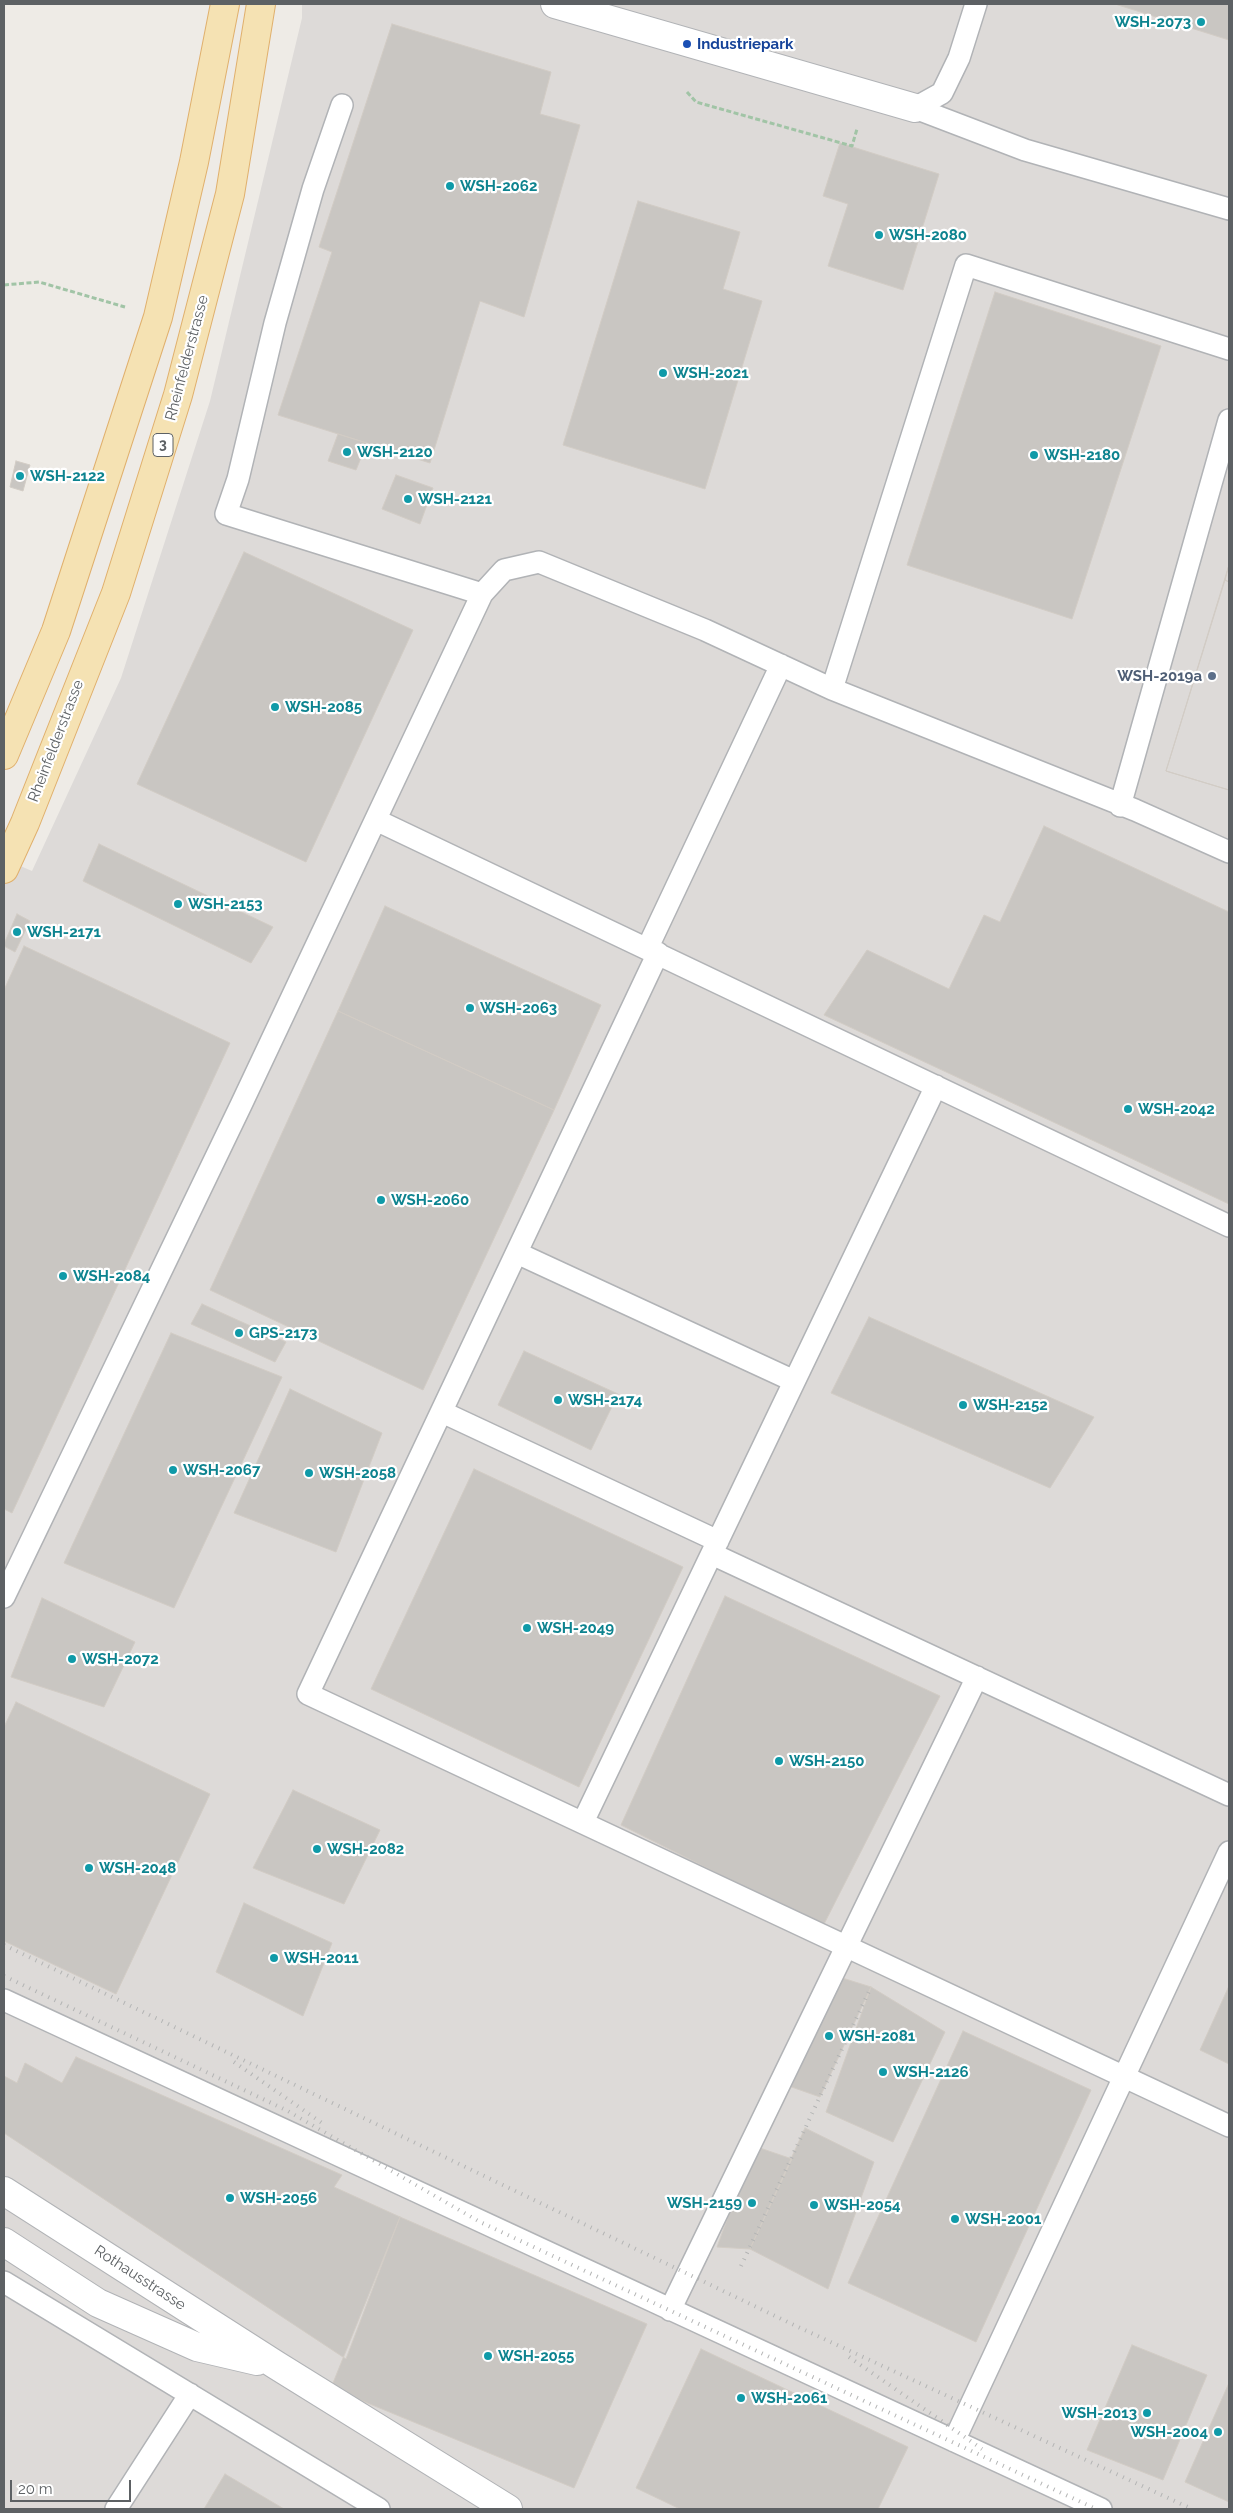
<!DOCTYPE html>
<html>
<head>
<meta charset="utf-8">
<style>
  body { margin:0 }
  #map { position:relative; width:1233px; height:2513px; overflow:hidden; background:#eeebe6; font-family:Raleway,sans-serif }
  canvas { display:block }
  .frame { position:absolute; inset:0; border:5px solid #5d6164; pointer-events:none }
  .scale { position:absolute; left:10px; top:2480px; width:121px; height:22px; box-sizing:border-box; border:2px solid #5d6164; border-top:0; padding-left:6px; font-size:15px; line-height:18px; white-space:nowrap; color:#5d6164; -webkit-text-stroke:4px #fff; paint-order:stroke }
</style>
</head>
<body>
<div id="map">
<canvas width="1233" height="2513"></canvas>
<div class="frame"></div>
<div class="scale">20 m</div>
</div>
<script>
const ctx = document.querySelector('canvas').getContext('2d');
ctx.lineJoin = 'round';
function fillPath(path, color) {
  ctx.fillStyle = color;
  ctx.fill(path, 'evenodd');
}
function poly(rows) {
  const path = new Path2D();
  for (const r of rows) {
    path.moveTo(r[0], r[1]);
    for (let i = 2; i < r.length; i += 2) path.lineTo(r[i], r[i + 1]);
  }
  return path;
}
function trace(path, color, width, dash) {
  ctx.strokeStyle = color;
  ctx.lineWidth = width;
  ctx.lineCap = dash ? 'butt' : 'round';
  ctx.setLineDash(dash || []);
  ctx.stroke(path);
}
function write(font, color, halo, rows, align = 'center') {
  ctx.font = font + ' Raleway,sans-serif';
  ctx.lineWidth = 4.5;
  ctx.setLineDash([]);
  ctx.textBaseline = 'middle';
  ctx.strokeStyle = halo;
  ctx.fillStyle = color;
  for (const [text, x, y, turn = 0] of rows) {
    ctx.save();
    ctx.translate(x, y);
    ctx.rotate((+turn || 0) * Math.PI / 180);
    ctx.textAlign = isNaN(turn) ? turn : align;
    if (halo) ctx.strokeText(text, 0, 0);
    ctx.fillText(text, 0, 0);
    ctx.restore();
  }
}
fillPath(poly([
  [302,4,1229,4,1229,2509,4,2509,4,859,32,871,121,678,210,401,302,18]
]), '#dddad8');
const building = poly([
  [1115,4,1229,4,1229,40,1115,4],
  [392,24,551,72,540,114,580,125,524,317,480,301,430,463,278,415,332,252,319,247,392,24],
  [840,143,939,174,903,290,828,266,848,204,823,196,840,143],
  [638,201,740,232,723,289,762,301,705,489,563,445,638,201],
  [995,292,1161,346,1072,619,907,565,995,292],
  [338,434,367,443,356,470,328,461,338,434],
  [16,461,30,465,23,491,10,487,16,461],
  [396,475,433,488,420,524,382,509,396,475],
  [244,552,413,630,306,862,137,784,244,552],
  [1229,565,1229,582,1225,580,1229,565],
  [1229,565,1229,790,1166,771,1229,565],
  [1225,580,1229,582,1229,790,1166,771,1225,580],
  [1044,826,1229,912,1229,1204,824,1015,867,950,949,989,984,915,1000,922,1044,826],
  [99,844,273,927,251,963,83,881,99,844],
  [385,906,601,1005,554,1110,338,1011,385,906],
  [17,914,30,921,15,952,4,946,4,944,17,914],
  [24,946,230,1043,12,1513,4,1509,4,990,24,946],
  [338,1011,554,1110,423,1390,210,1290,338,1011],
  [202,1304,286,1342,275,1362,191,1324,202,1304],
  [869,1317,1094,1417,1050,1488,831,1393,869,1317],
  [171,1333,282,1377,174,1608,64,1563,171,1333],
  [524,1351,618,1394,591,1450,498,1405,524,1351],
  [290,1389,382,1433,336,1552,234,1513,290,1389],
  [474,1469,683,1567,579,1787,371,1689,474,1469],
  [725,1596,940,1696,823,1926,621,1825,725,1596],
  [42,1598,135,1642,104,1707,11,1677,42,1598],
  [16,1702,210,1794,116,1994,4,1941,4,1727,16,1702],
  [293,1790,380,1830,344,1904,253,1868,293,1790],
  [244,1903,332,1943,303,2016,216,1972,244,1903],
  [839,1977,871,1987,820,2097,786,2085,839,1977],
  [1229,1986,1229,2064,1200,2050,1229,1986],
  [871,1987,945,2032,893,2142,826,2112,871,1987],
  [963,2031,1091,2090,976,2342,848,2283,963,2031],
  [76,2057,342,2175,334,2187,400,2217,346,2359,4,2133,4,2076,17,2083,25,2063,62,2083,76,2057],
  [805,2128,874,2162,828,2289,750,2249,805,2128],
  [754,2146,792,2159,750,2249,717,2247,754,2146],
  [400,2217,647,2324,574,2488,331,2388,400,2217],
  [1132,2345,1207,2375,1163,2480,1087,2450,1132,2345],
  [701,2349,908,2447,878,2509,680,2509,636,2488,701,2349],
  [1229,2383,1229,2502,1185,2482,1229,2383],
  [225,2474,284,2509,204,2509,225,2474]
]);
fillPath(building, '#c9c6c2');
trace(building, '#d2ccc5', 1);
const service = poly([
  [342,105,313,189,275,323,238,479,226,514,482,594],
  [915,108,1025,150,1229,209],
  [915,108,942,93,959,58,976,4],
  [832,689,966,265,1229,349],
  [1120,806,1229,420],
  [376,820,1229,1226],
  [647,949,781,665],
  [658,953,308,1694,1229,2126],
  [517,1253,794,1381],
  [442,1412,718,1541],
  [712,1554,1229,1795],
  [4,1597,241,1105,482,594,504,570,539,562,705,630,832,689,1135,810,1229,852],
  [583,1822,936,1086],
  [4,2000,1101,2509],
  [4,2282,379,2509],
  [670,2310,977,1677],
  [954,2441,1229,1852],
  [116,2509,190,2394]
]);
const minor = poly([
  [555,4,915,108]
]);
const tertiary = poly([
  [4,2191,276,2365,508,2509],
  [4,2242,98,2303,197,2347,257,2361]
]);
const primary = poly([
  [4,755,56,631,158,317,194,162,225,4],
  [4,869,25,823,116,593,178,395,230,194,261,4]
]);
trace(service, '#b1b3b6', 24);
trace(minor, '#b1b3b6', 30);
trace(tertiary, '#b1b3b6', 30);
trace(primary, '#e0b06d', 30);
trace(poly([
  [687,92,696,102,852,146,857,129],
  [4,285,39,282,125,307]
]), '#a1c4a6', 3, [5, 2.5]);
trace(service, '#fff', 21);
trace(minor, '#fff', 28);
trace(tertiary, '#fff', 28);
trace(primary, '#f5e2b3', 28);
trace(poly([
  [4,1945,796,2326,1192,2509],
  [4,1976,286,2110,480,2222,1096,2509],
  [234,2062,322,2123],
  [741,2266,871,1987],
  [849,2357,982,2449]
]), '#b3b4b4', 4, [1, 6]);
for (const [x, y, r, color] of [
  [1201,22,5,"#0f9aa8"],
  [687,44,5,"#1a4fb4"],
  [450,186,5,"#0f9aa8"],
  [879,235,5,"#0f9aa8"],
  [663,373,5,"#0f9aa8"],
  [347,452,5,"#0f9aa8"],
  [1034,455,5,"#0f9aa8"],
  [20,476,5,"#0f9aa8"],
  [408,499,5,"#0f9aa8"],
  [1212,676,5,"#5c6f8a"],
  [275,707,5,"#0f9aa8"],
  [178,904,5,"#0f9aa8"],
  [17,932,5,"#0f9aa8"],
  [470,1008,5,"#0f9aa8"],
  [1128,1109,5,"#0f9aa8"],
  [381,1200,5,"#0f9aa8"],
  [63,1276,5,"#0f9aa8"],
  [239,1333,5,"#0f9aa8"],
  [558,1400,5,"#0f9aa8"],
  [963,1405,5,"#0f9aa8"],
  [173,1470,5,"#0f9aa8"],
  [309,1473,5,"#0f9aa8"],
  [527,1628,5,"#0f9aa8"],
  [72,1659,5,"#0f9aa8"],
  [779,1761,5,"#0f9aa8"],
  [317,1849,5,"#0f9aa8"],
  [89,1868,5,"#0f9aa8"],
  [274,1958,5,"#0f9aa8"],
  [829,2036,5,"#0f9aa8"],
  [883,2072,5,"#0f9aa8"],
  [230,2198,5,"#0f9aa8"],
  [752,2203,5,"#0f9aa8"],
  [814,2205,5,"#0f9aa8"],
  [955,2219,5,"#0f9aa8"],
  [488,2356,5,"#0f9aa8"],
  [741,2398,5,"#0f9aa8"],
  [1147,2413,5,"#0f9aa8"],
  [1218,2432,5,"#0f9aa8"]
]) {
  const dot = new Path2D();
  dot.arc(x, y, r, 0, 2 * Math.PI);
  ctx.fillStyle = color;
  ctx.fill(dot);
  trace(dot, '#fff', 2);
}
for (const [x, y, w] of [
  [163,445,20]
]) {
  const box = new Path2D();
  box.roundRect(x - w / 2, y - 11.5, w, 23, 4);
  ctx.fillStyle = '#fff';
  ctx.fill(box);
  trace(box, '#5d6164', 1);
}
write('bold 14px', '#5d6164', null, [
  ["3",163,445]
]);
write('bold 15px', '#0d838f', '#fff', [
  ["WSH-2073",1191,22,"right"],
  ["WSH-2062",460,186],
  ["WSH-2080",889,235],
  ["WSH-2021",673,373],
  ["WSH-2120",357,452],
  ["WSH-2180",1044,455],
  ["WSH-2122",30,476],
  ["WSH-2121",418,499],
  ["WSH-2085",285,707],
  ["WSH-2153",188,904],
  ["WSH-2171",27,932],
  ["WSH-2063",480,1008],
  ["WSH-2042",1138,1109],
  ["WSH-2060",391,1200],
  ["WSH-2084",73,1276],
  ["GPS-2173",249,1333],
  ["WSH-2174",568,1400],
  ["WSH-2152",973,1405],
  ["WSH-2067",183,1470],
  ["WSH-2058",319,1473],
  ["WSH-2049",537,1628],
  ["WSH-2072",82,1659],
  ["WSH-2150",789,1761],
  ["WSH-2082",327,1849],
  ["WSH-2048",99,1868],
  ["WSH-2011",284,1958],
  ["WSH-2081",839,2036],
  ["WSH-2126",893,2072],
  ["WSH-2056",240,2198],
  ["WSH-2159",742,2203,"right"],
  ["WSH-2054",824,2205],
  ["WSH-2001",965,2219],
  ["WSH-2055",498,2356],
  ["WSH-2061",751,2398],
  ["WSH-2013",1137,2413,"right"],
  ["WSH-2004",1208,2432,"right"]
], 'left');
write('bold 15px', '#164399', '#fff', [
  ["Industriepark",697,44]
], 'left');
write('15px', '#5d6164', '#fff', [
  ["Rheinfelderstrasse",187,358,-75],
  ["Rheinfelderstrasse",56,741,-69],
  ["Rothausstrasse",140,2278,33]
]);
write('bold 15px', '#4e5e75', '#fff', [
  ["WSH-2019a",1202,676]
], 'right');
</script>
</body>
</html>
